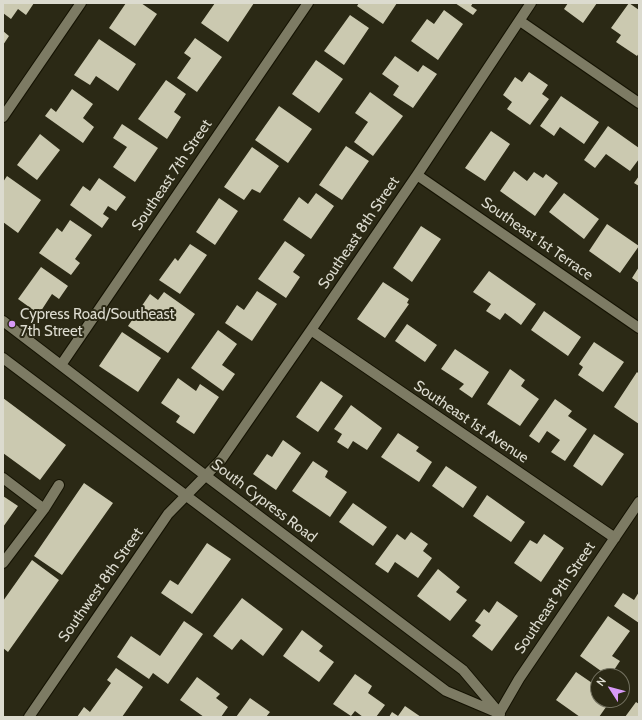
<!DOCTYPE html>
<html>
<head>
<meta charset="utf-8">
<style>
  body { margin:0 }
  #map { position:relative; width:642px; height:720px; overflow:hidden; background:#2b2915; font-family:Cabin,sans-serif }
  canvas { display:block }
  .frame { position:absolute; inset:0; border:4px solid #dcdbcf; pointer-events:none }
  .north { position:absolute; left:590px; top:668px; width:40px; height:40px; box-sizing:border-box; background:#2b2915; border:1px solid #72705f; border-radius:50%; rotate:306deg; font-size:11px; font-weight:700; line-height:16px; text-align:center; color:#dcdbcf }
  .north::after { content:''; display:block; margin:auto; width:14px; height:18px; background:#d89af8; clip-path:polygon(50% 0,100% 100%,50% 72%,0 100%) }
</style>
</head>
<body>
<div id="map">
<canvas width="642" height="720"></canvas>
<div class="frame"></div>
<div class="north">N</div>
</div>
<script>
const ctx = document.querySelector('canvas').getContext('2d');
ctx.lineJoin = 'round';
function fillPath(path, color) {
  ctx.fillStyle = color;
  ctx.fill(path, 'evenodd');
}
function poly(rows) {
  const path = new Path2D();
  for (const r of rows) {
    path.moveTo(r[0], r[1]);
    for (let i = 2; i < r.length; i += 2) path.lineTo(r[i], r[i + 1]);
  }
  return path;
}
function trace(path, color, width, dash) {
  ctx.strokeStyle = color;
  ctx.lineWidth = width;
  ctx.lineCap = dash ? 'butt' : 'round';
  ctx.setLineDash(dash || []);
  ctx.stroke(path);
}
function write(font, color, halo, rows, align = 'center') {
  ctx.font = font + ' Cabin,sans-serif';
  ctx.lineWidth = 4;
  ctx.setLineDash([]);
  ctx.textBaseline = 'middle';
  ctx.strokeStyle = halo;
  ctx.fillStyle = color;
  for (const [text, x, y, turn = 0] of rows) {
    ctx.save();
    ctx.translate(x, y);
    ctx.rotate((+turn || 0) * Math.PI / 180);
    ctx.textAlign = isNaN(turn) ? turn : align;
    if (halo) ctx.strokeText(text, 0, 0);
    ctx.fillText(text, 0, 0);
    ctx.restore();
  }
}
fillPath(poly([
  [3,3,34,3,26,15,18,9,11,19,3,13],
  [126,3,141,3,157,14,135,46,109,28],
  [215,3,254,3,228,42,201,23],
  [359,3,397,3,383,24,357,6],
  [455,3,473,3,471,6,477,10,473,15],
  [568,3,597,3,583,23,564,9],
  [629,3,639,10,639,53,637,56,616,42,621,35,611,28],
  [444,10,463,24,438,60,411,41,427,19,434,24],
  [350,15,369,28,344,65,324,51],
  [3,31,9,36,3,45],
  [195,38,222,57,197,92,177,78,191,58,184,53],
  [99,39,136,64,118,91,96,76,90,85,74,75],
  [395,56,418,72,423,65,437,74,413,108,393,95,399,86,382,74],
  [316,60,343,79,319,113,292,94],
  [529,72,548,85,542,94,549,99,530,125,507,109,512,102,503,95,515,77,522,82],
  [166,80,186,94,174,112,181,117,167,139,138,119],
  [72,89,93,104,83,118,94,127,83,143,45,116,51,108,56,112],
  [370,92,403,116,373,156,354,142,368,122,355,113],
  [561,96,599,122,584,144,560,127,554,136,540,126],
  [279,106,312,129,288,163,255,140],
  [122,124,158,148,135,182,113,167,127,147,113,138],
  [608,126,639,148,639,159,630,171,606,154,595,168,584,160],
  [491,131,510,144,485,181,465,168],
  [40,134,60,150,37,180,17,165],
  [346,146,369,161,342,200,319,185],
  [252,147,279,166,260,193,252,189,244,200,224,187],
  [514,171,527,181,534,172,543,178,546,174,558,183,535,216,500,191],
  [7,176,41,200,18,233,3,222,3,182],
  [639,176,639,186,634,183],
  [99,178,126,197,116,211,108,206,103,214,109,218,102,228,70,205,83,186,90,191],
  [316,193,334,206,311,239,283,220,299,197,308,204],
  [564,193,599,219,584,239,549,212],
  [219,198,238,211,215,245,196,232],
  [70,220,92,235,75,259,80,263,71,275,39,253,57,228,62,232],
  [607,224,639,246,620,273,589,251],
  [421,226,441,239,412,282,393,268],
  [285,241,305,255,293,272,300,277,286,298,258,279],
  [190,244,207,255,180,294,159,280,175,258,178,261],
  [41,267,68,286,59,299,52,294,39,314,18,299],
  [639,267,639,283,632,278],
  [489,271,536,304,521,325,505,313,500,320,486,311,491,304,473,292],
  [383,282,409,299,407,303,409,304,385,338,357,319],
  [257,291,277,304,252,341,225,323,237,305,244,310],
  [164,292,195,314,168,353,128,326,150,294,158,300],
  [544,311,581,337,568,356,531,330],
  [407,324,437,345,425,362,395,341],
  [218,330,237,344,222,365,235,374,223,391,191,368],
  [122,332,161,358,138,392,99,366],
  [594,342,624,362,603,392,578,375,583,367,579,364],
  [455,349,489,372,472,398,459,389,464,384,441,369],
  [510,369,525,380,521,386,539,399,520,426,487,404],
  [637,372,639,374,639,424,614,407],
  [178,378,196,391,200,384,219,397,194,434,176,422,180,416,161,403],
  [321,381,343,396,318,432,296,417],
  [3,398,66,445,40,480,3,453],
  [555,399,572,411,568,416,587,429,565,461,551,452,560,440,547,431,539,443,529,436],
  [351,405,382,428,367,450,353,441,348,449,337,442,342,434,334,429],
  [398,433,419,447,416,451,432,462,419,482,381,457],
  [594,434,624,454,602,486,573,466],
  [283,440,301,453,276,490,253,474,267,454,272,457],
  [313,461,328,471,325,477,347,492,330,517,292,491],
  [446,466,477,487,463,508,432,486],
  [84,483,113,503,62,575,34,556],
  [487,495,525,522,511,542,473,516],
  [3,496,18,506,3,527],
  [353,503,387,527,373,546,339,522],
  [411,532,428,544,423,551,432,558,418,578,395,562,388,573,375,564,397,534,405,540],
  [544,534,564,548,541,582,514,563,530,540,537,544],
  [207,543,231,559,192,614,161,593,170,580,178,585],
  [32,560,59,580,8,652,3,648,3,601],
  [438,569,460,587,456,592,467,600,450,621,417,596],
  [639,592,639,623,614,606,623,593,634,600],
  [242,598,283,629,263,656,241,639,232,650,213,636],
  [497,601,518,616,492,651,472,636,481,625,475,621,484,609,489,613],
  [608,616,630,631,612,656,620,661,610,676,608,676,580,656],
  [184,621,203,634,168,684,153,673,149,679,117,657,131,636,160,656],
  [302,630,323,646,319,651,334,662,319,682,283,656],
  [116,668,143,687,122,717,77,717,84,707,90,712,111,683,107,680],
  [576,672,598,687,598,700,611,700,599,717,580,717,556,700],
  [355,674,372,686,368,693,385,705,376,717,363,717,355,711,351,716,333,704],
  [197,677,220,694,216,698,228,707,221,717,204,717,180,700],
  [250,698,270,712,266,717,236,717],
  [636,702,639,704,639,717,625,717],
  [405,706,421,717,389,717,392,712,398,716]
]), '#cbc9b0');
const minor = poly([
  [520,21,639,103],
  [3,117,81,3],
  [417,175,639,328],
  [3,321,206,476,463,670,500,714],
  [311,330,615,538],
  [3,358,446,691,498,713],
  [61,365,308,3],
  [3,478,44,509],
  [3,563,44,509,59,485],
  [29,717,168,514,221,460,311,330,417,175,531,3],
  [497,717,519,679,639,502]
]);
trace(minor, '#141202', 12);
trace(minor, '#7d7b64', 10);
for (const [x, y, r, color] of [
  [12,324,4,"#d89af8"]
]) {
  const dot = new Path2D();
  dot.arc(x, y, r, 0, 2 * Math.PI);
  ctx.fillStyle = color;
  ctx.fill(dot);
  trace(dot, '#2b2915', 1.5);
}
write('15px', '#dcdbcf', '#2b2915', [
  ["Southeast 7th Street",172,175,-56],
  ["Southeast 8th Street",359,233,-56],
  ["Southeast 1st Terrace",537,239,35],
  ["Southeast 1st Avenue",471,422,34],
  ["South Cypress Road",264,501,37],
  ["Southwest 8th Street",101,585,-55],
  ["Southeast 9th Street",555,598,-56]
]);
write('15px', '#dcdbcf', '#2b2915', [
  ["Cypress Road/Southeast",20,315],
  ["7th Street",20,332]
], 'left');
</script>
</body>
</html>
